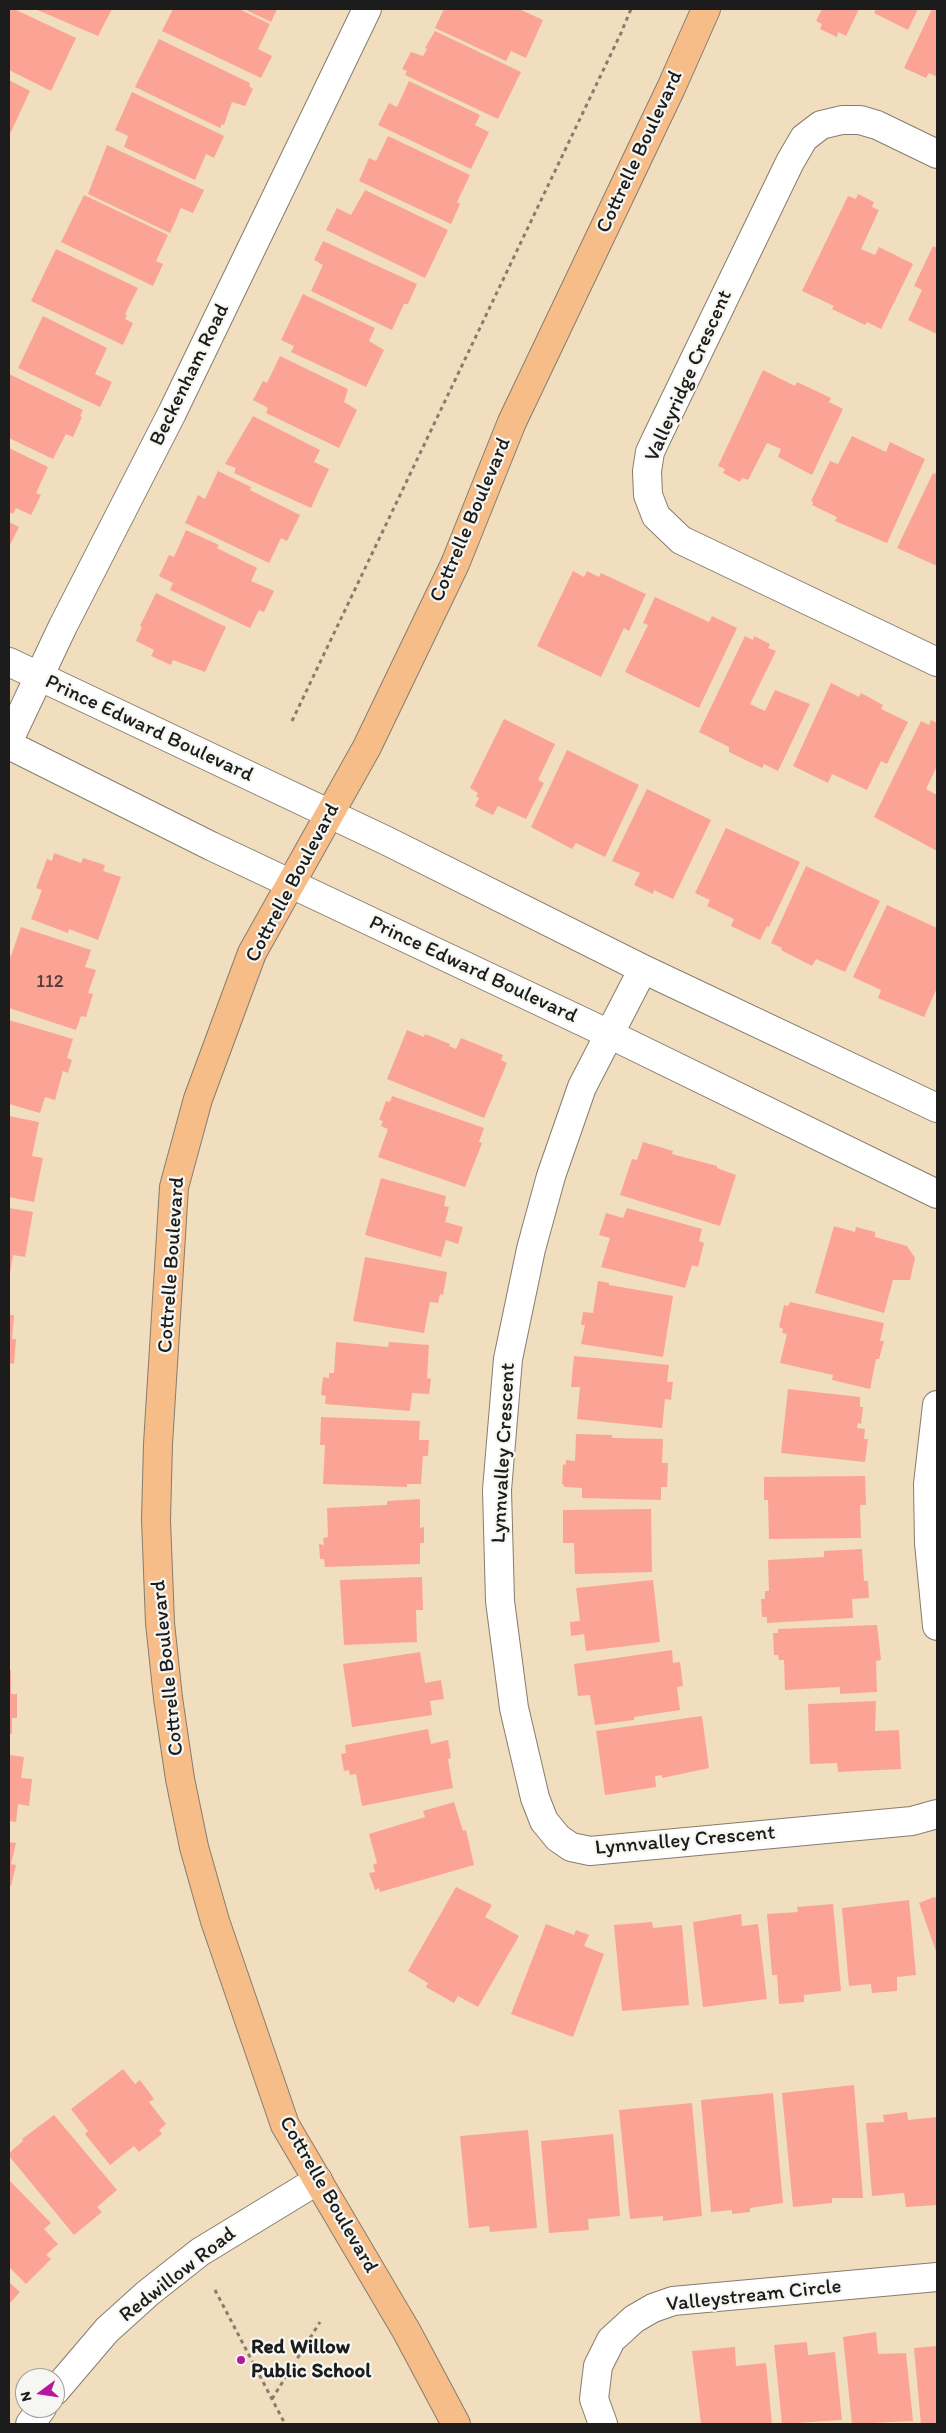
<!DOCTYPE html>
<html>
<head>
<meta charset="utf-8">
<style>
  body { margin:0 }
  #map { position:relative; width:946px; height:2433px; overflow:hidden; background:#f1debf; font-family:Itim,sans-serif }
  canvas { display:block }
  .frame { position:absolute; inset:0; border:10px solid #1c1c1c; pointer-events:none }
  .north { position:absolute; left:15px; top:2368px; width:50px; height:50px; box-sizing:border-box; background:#f6f6f2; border:1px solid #9f9f9c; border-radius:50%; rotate:256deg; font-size:14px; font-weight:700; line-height:20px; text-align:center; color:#1c1c1c }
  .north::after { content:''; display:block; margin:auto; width:18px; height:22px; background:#b5179e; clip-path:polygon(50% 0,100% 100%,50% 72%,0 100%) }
</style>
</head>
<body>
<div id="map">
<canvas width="946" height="2433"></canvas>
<div class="frame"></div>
<div class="north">N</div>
</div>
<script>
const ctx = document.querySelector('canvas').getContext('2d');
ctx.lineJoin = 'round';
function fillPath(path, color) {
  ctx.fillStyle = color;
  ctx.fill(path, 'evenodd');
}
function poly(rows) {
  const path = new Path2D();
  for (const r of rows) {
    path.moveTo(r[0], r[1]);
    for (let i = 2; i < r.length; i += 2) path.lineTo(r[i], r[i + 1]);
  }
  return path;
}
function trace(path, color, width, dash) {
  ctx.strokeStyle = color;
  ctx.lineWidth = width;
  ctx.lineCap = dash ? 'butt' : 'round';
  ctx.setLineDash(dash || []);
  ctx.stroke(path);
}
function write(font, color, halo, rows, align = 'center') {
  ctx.font = font + ' Itim,sans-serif';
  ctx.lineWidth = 4.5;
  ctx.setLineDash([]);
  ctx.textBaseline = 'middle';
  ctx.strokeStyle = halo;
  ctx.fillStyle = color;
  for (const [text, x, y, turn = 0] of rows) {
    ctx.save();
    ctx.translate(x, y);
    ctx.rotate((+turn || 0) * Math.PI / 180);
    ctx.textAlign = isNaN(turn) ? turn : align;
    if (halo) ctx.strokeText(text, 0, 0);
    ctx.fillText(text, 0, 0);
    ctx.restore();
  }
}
fillPath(poly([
  [9,9,14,9,76,38,51,91,9,70],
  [35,9,112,9,98,36],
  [173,9,239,9,270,24,258,49,272,56,261,78,162,31],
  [244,9,277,9,271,22],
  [444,9,519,9,543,20,526,58,511,51,506,61,435,28],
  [822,9,859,9,846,36,838,32,837,37,820,29,822,24,816,21],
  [876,9,918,9,908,30,874,13],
  [932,9,937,9,937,77,929,73,926,78,904,68],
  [435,31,521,72,498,119,405,75,407,71,402,69,411,52,423,56,427,49,425,48],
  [159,39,250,83,249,86,253,89,245,106,232,102,224,125,222,124,220,128,135,87],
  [9,80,30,91,9,136],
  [409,81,480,115,475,125,489,132,471,169,378,125,389,103,397,107],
  [132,92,224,136,214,158,206,154,195,180,124,147,128,136,115,130],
  [388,136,470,175,457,202,460,204,451,224,359,181,369,158,376,161],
  [107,145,204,190,193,213,181,208,170,233,88,194],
  [365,190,448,230,425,278,326,230,337,208,351,215],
  [858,194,874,202,872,207,879,210,861,249,875,255,879,247,913,264,881,329,867,322,865,325,832,309,834,306,802,291,848,196,856,199],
  [84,195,168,235,156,261,163,264,153,286,61,242],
  [323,241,417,284,408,304,404,304,392,330,311,291,323,265,314,260],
  [933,246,937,248,937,334,908,320,922,290,914,286],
  [56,249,138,288,125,314,127,316,125,319,133,323,123,345,31,301],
  [303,294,375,328,369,341,384,350,366,387,291,352,294,346,281,340],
  [43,316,107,348,95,374,112,382,100,407,18,368],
  [280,356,348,389,344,402,357,410,339,448,266,413,268,408,253,400,263,381,267,383],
  [763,370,795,386,797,382,831,398,829,402,843,409,812,475,778,457,781,449,767,443,748,480,742,478,740,482,723,473,725,469,718,466],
  [9,374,83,410,80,416,82,417,73,437,66,434,53,459,9,438],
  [253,416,320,450,314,462,329,469,311,508,234,473,236,468,225,464],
  [852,436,886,452,890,442,925,459,887,543,835,521,837,517,812,505,813,502,811,501,830,461,838,464],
  [9,448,48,467,36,493,41,495,31,515,16,508,13,514,9,512],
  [937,468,937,566,897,548,933,473,935,474],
  [218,471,251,487,250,490,300,515,287,541,281,538,269,563,185,523,198,495,205,499],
  [9,522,19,527,9,547],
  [186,530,219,545,217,548,257,568,251,581,274,591,264,612,259,610,250,628,170,590,173,583,159,576,169,555,174,557],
  [573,571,584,577,587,571,599,577,601,573,646,594,629,631,624,628,601,677,537,646],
  [156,593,226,627,205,672,173,660,171,665,151,656,154,650,136,641,142,627,140,626],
  [655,597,709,622,712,616,737,628,699,708,625,672,648,625,643,623],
  [745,636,753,640,754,636,770,644,768,648,776,651,750,704,765,711,775,690,810,704,778,771,764,764,762,768,729,752,729,747,699,732],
  [831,683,859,697,861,693,883,705,881,709,908,722,887,764,881,761,867,790,832,774,828,783,793,766],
  [504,719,555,744,538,780,544,783,526,819,498,806,493,815,475,806,479,798,476,796,478,793,470,788],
  [931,720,937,723,937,766,926,789,937,795,937,851,874,817,921,721,929,725],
  [567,750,639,785,605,857,576,843,572,849,531,827],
  [647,789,711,820,673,899,654,890,653,894,634,885,640,873,612,861],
  [726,828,800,862,769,927,767,926,760,940,731,926,734,919,707,906,710,900,695,893],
  [54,853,81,863,83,858,105,865,103,871,121,877,98,940,69,929,68,933,31,919,42,890,36,888,47,859,52,861],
  [806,866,880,901,845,972,816,959,812,966,781,950,782,948,771,943],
  [887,905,937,928,937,988,924,1017,878,998,881,990,853,977],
  [21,927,91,950,85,967,96,970,88,993,93,994,86,1017,81,1016,76,1030,9,1008,9,956,11,956],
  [9,1020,73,1039,67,1058,72,1060,68,1073,63,1071,55,1100,45,1097,40,1113,9,1104],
  [407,1030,424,1037,425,1034,450,1044,449,1046,456,1049,461,1038,503,1055,501,1060,507,1063,484,1118,387,1079],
  [392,1096,484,1128,479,1142,482,1143,465,1187,378,1157,388,1129,381,1126,383,1121,379,1120,386,1101,390,1102],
  [9,1116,39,1122,32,1156,43,1158,34,1202,9,1197],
  [643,1142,673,1151,672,1154,717,1166,717,1168,736,1175,720,1226,620,1195,632,1159,637,1160],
  [381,1178,446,1196,444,1206,449,1207,445,1222,463,1227,458,1244,446,1240,441,1257,365,1235],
  [9,1208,33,1212,25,1257,13,1255,10,1273],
  [627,1208,702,1229,699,1241,704,1243,698,1267,692,1265,685,1288,601,1267,610,1238,599,1235,606,1213,623,1218],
  [834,1226,855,1232,856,1227,875,1232,875,1237,907,1246,915,1258,910,1280,893,1280,884,1313,815,1293],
  [365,1257,447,1272,443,1295,440,1294,438,1303,430,1302,424,1333,353,1321],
  [598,1281,609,1283,609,1285,673,1296,663,1357,581,1344,585,1325,581,1325,583,1312,593,1313],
  [790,1302,884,1323,880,1341,884,1341,879,1359,876,1359,870,1389,832,1380,833,1375,780,1363,787,1334,782,1333,783,1329,779,1327,784,1305,788,1306],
  [9,1315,14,1315,12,1339,16,1339,14,1364,9,1363],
  [336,1342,388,1347,389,1342,429,1345,427,1378,431,1379,429,1394,412,1393,410,1411,325,1404,326,1396,321,1395,323,1377,329,1378,329,1373,334,1373],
  [574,1356,669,1365,667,1382,673,1382,671,1400,665,1399,662,1428,577,1419,580,1387,571,1387],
  [788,1389,860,1397,860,1407,863,1407,861,1424,858,1423,857,1428,865,1429,864,1439,868,1439,865,1462,781,1453],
  [321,1417,420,1421,419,1440,429,1440,428,1456,423,1456,421,1484,407,1484,407,1487,323,1484,325,1445,320,1445],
  [576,1434,612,1435,612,1438,663,1439,662,1463,668,1463,667,1487,661,1487,661,1500,582,1498,582,1488,565,1487,562,1483,563,1464,566,1465,566,1460,575,1461],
  [865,1476,866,1505,860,1505,861,1538,769,1539,768,1500,764,1500,764,1477],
  [420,1499,420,1528,424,1527,424,1543,420,1543,420,1564,325,1567,324,1559,320,1559,319,1544,324,1545,323,1538,328,1537,327,1508,387,1505,387,1501],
  [651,1509,652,1572,575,1574,574,1543,563,1543,563,1510],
  [862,1549,864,1581,868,1581,869,1598,852,1599,853,1618,767,1623,767,1617,762,1617,761,1599,765,1599,765,1591,769,1591,768,1560,824,1557,824,1551],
  [422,1577,423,1610,416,1610,417,1642,344,1645,340,1580],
  [653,1580,660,1642,586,1651,584,1634,571,1636,570,1622,580,1621,576,1588],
  [877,1625,881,1660,876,1661,877,1692,840,1694,840,1687,785,1690,784,1660,779,1660,778,1655,774,1655,773,1633,778,1633,778,1629],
  [672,1650,673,1663,680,1662,683,1686,677,1687,680,1710,634,1717,634,1720,595,1725,590,1695,578,1696,574,1664],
  [420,1652,425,1683,441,1680,444,1699,430,1701,432,1715,352,1727,343,1664],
  [11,1670,11,1694,17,1694,17,1718,12,1718,12,1734,9,1734,9,1671],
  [876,1701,875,1731,899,1730,901,1769,838,1772,837,1763,810,1764,808,1704],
  [702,1716,709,1768,662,1778,662,1775,655,1776,656,1787,605,1795,596,1731],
  [428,1729,431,1744,448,1740,451,1758,448,1759,453,1788,362,1806,356,1774,350,1775,349,1770,344,1771,341,1754,346,1753,345,1745],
  [9,1755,24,1757,21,1778,32,1779,29,1806,18,1804,16,1822,9,1821],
  [454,1802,463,1831,466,1830,474,1865,380,1892,379,1888,375,1890,369,1873,375,1872,373,1865,377,1863,369,1834,425,1817,423,1811],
  [9,1842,16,1843,11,1864,16,1865,11,1886,9,1885],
  [456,1887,492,1905,485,1917,519,1936,478,2007,458,1996,454,2003,426,1987,428,1983,408,1971],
  [934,1897,937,1898,937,1954,919,1903],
  [909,1900,916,1975,897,1977,897,1991,872,1993,871,1984,849,1986,842,1908],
  [833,1904,841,1991,804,1995,804,2002,779,2004,777,1975,772,1975,767,1914,798,1912,797,1907],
  [741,1914,742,1926,758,1924,767,1999,703,2007,693,1922],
  [652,1922,653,1928,682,1925,689,2005,622,2011,614,1925],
  [546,1924,574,1935,576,1930,589,1935,584,1946,604,1954,573,2037,511,2014],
  [123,2069,135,2084,140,2080,154,2099,149,2102,166,2124,159,2130,162,2134,139,2152,134,2146,110,2165,85,2134,88,2131,71,2109],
  [854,2085,863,2198,832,2198,832,2203,793,2207,782,2093],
  [773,2093,783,2203,750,2208,750,2212,732,2214,732,2210,711,2212,701,2100],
  [692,2103,702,2216,663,2221,663,2216,630,2219,619,2110],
  [907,2112,908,2120,937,2117,937,2205,906,2207,904,2193,872,2196,866,2123,884,2122,883,2115],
  [54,2115,117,2190,97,2207,102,2212,74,2235,9,2156,9,2153,23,2141,22,2139],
  [528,2130,537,2228,490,2232,489,2226,469,2228,460,2136],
  [613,2134,620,2216,588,2219,589,2230,549,2233,541,2141],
  [9,2180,51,2223,44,2229,58,2244,46,2255,51,2259,26,2284,9,2267],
  [9,2282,20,2292,9,2304],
  [876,2332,878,2354,906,2353,913,2421,852,2424,843,2337],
  [807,2342,808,2355,835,2352,842,2420,782,2424,774,2345],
  [937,2346,937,2424,921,2424,914,2348],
  [735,2347,736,2366,766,2363,772,2424,701,2424,692,2351]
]), '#fba496');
const minor = poly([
  [937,154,877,125,860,120,842,120,821,125,804,138,790,162,657,437,650,452,647,471,648,495,656,516,681,540,937,662],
  [9,662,387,841,643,969,937,1108],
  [9,740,63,626,172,413,367,9],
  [9,745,211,846,609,1034,937,1194],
  [643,969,582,1087,551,1176,531,1249,508,1359,497,1490,500,1601,514,1708,535,1798,544,1821,558,1838,571,1847,590,1851,912,1821,937,1814],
  [937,1405,928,1484,929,1543,937,1626],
  [55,2391,107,2330,148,2293,200,2252,318,2180],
  [30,2424,42,2408],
  [603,2424,594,2399,598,2366,611,2340,634,2319,653,2308,673,2301,937,2277]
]);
const major = poly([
  [456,2424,407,2332,285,2125,215,1921,194,1847,180,1779,168,1698,160,1623,156,1520,158,1444,174,1187,198,1099,252,953,367,747,455,564,512,422,671,88,706,9]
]);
trace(minor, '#867d6e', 30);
trace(major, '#867d6e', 30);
trace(poly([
  [292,721,621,33,631,9],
  [215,2290,285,2424],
  [272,2399,320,2322]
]), '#867d6e', 3, [4, 4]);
trace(minor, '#fff', 28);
trace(major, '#f7bd88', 28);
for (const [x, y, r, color] of [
  [241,2360,5,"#b5179e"]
]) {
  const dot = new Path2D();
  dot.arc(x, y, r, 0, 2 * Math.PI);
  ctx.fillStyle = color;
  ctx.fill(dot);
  trace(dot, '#f6f6f2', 2);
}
write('19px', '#543e3a', null, [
  ["112",50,982]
]);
write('21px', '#1c1c1c', '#f6f6f2', [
  ["Cottrelle Boulevard",640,152,-65],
  ["Beckenham Road",190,375,-64],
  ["Valleyridge Crescent",689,376,-66],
  ["Cottrelle Boulevard",471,520,-67],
  ["Prince Edward Boulevard",149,729,25],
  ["Cottrelle Boulevard",293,883,-62],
  ["Prince Edward Boulevard",473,970,25],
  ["Cottrelle Boulevard",172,1265,-86],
  ["Lynnvalley Crescent",504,1453,-87],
  ["Cottrelle Boulevard",168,1668,-96],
  ["Lynnvalley Crescent",685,1841,-5],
  ["Cottrelle Boulevard",328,2195,60],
  ["Redwillow Road",178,2275,-38],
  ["Valleystream Circle",754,2296,-6]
]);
write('bold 21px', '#1c1c1c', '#f6f6f2', [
  ["Red Willow",251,2348],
  ["Public School",251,2372]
], 'left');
</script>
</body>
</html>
